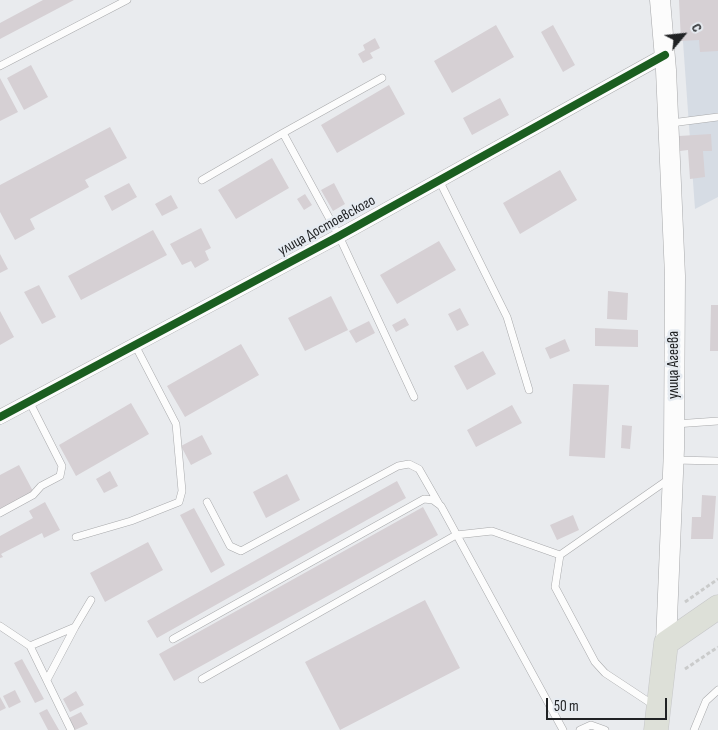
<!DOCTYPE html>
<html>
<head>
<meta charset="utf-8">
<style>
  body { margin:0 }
  #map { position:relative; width:718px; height:730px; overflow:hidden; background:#e9ebee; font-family:"Sofia Sans Condensed",sans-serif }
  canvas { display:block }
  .north { position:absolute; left:658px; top:10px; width:50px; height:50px; -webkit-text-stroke:4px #e6ebf1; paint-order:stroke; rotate:62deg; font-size:14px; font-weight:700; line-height:20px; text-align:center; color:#202224 }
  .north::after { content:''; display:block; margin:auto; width:18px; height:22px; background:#202224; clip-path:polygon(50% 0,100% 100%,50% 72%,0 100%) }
  .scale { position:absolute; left:546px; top:698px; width:121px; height:22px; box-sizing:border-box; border:2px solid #202224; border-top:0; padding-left:6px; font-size:15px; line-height:18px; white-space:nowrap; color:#202224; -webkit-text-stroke:4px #e6ebf1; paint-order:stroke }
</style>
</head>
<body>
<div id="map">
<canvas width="718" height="730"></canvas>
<div class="north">С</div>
<div class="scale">50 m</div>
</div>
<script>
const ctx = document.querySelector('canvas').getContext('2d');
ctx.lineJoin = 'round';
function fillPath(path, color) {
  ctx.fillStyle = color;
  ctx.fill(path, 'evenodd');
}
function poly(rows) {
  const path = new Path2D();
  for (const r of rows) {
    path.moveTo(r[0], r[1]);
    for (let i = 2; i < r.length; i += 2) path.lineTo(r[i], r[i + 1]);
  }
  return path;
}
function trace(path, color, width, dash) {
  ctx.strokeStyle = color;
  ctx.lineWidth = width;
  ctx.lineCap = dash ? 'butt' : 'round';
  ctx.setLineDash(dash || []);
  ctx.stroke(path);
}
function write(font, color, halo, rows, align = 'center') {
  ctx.font = font + ' "Sofia Sans Condensed",sans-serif';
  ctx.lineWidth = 5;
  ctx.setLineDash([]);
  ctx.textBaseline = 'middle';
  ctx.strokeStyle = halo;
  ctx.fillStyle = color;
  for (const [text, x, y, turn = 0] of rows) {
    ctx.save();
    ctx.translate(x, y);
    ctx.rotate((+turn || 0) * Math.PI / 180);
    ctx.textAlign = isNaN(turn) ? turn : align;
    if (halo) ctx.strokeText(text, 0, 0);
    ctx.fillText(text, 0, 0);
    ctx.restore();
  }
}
fillPath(poly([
  [680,0,718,0,718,197,695,209]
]), '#d6dce4');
fillPath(poly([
  [43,0,74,0,0,39,0,23],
  [679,0,718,0,718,51,700,52,699,40,681,41],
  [496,25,514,57,452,93,434,61],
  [553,25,575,65,563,72,541,32],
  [375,38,380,48,370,53,373,58,363,63,358,54,365,50,363,45],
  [31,65,48,97,24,110,7,78],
  [0,78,18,112,0,121],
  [389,85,405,114,337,153,321,125],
  [500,98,509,115,472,135,463,118],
  [110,127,127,158,85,180,89,187,30,219,35,229,15,240,0,212,0,185],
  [711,134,712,151,703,151,705,177,690,179,688,150,680,151,679,136],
  [272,158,289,188,236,219,218,190],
  [560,170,577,200,520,234,503,203],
  [129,183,137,197,112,211,104,196],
  [334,183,345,204,333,211,321,190],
  [305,194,312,205,304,210,297,199],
  [171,195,178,208,162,216,155,204],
  [201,228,211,248,205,251,209,260,195,268,191,261,182,265,170,244],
  [153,230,167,255,81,300,68,276],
  [439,241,456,270,397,304,380,275],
  [0,254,8,269,0,273],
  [39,285,56,317,42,324,24,292],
  [608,291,628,293,627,320,607,319],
  [331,296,348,330,305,351,288,318],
  [711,305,718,305,718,351,710,351],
  [460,308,469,325,457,331,448,314],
  [0,311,14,337,0,345],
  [405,318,409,325,396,332,392,325],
  [369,321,375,333,356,343,349,331],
  [595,328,638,330,638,347,595,346],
  [565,339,570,351,550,359,545,348],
  [241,344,259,375,185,417,167,386],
  [483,351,496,374,467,390,454,366],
  [573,384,609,385,605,458,569,456],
  [131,403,149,434,76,476,59,445],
  [512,405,522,423,476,447,467,430],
  [622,425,632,426,630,449,621,448],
  [202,435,212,454,191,465,181,446],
  [19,465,34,493,0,510,0,475],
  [110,471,118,486,104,493,96,479],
  [287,474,300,500,266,518,253,492],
  [397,481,406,498,157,638,147,621],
  [702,495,716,496,713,539,691,539,692,517,701,517],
  [45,502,60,530,44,538,42,533,1,554,3,557,0,558,0,536,33,518,29,511],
  [423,507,438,535,174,681,159,654],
  [194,508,225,565,211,573,180,515],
  [573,515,579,530,557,540,550,525],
  [148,542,163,570,105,602,90,573],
  [425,600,460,668,340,730,305,662],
  [22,659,44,699,35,703,14,663],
  [15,690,21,702,9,708,3,696],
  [76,691,84,705,70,712,63,699],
  [0,697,6,708,0,711],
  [47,709,59,730,48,730,39,713],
  [81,712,88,724,75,730,69,718]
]), '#d6d0d4');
const service = poly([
  [0,66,127,0],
  [382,78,283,133,339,236,414,397],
  [671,123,718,117],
  [202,180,283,133],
  [439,180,507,317,529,390],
  [675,424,718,421],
  [674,460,718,461],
  [207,502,230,546,241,551,398,466,409,464,419,469,439,504],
  [0,513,33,495,41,486,60,476,62,466,29,401],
  [76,537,131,521,179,502,182,491,176,424,135,345],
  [0,626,30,646,71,730],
  [173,639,424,499,433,500,441,506,563,730],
  [30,646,75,627,91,600],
  [48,678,75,627],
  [202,679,456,535,492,531,560,555],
  [655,706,605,673,595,662,555,587,560,555,669,479],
  [580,730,591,725,605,730],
  [694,730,706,701,718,690]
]);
const minor = poly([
  [0,417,339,236,665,55]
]);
const secondary = poly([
  [660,0,666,70,675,276,674,449,666,643]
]);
const trunk = poly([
  [656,730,666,643,718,607]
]);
trace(service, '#a8a9ab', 8);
trace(minor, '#a8a9ab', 15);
trace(secondary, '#a8a9ab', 21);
trace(trunk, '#c6c7c9', 25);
trace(poly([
  [685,602,718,579],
  [685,669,718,647]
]), '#cacbcb', 3, [4, 2.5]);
trace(service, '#fcfcfc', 7);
trace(minor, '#fcfcfc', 14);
trace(secondary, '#fcfcfc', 20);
trace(trunk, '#dde0d8', 24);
trace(poly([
  [0,417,339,236,665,55]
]), '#1b5e20', 8);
write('15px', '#202224', '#e6ebf1', [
  ["улица Достоевского",327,226,-29],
  ["улица Агеева",674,365,-90]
]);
</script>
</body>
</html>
